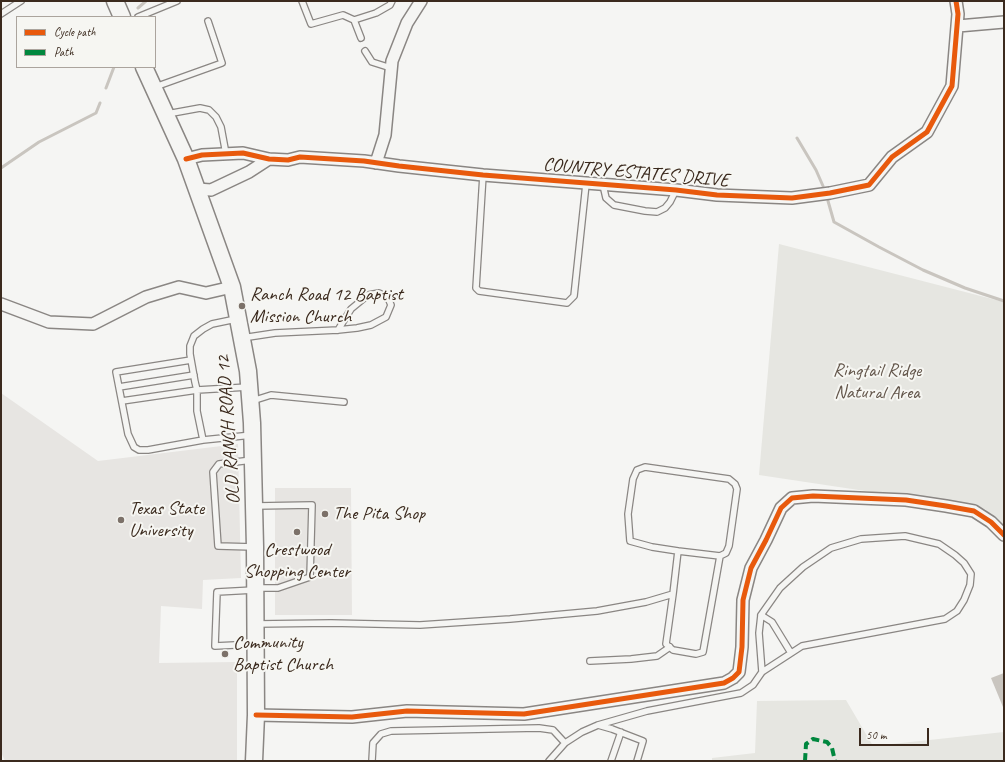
<!DOCTYPE html>
<html>
<head>
<meta charset="utf-8">
<style>
  body { margin:0 }
  #map { position:relative; width:1005px; height:762px; overflow:hidden; background:#f5f5f3; font-family:Caveat,sans-serif }
  canvas { display:block }
  .frame { position:absolute; inset:0; border:2px solid #3b2a1e; pointer-events:none }
  .legend { position:absolute; left:16px; top:16px; width:140px; height:52px; box-sizing:border-box; background:#f6f6f2; border:1px solid #aba49d; margin:0; padding:5px 7px; list-style:none; font-size:12px; color:#3b2a1e }
  .legend li { display:flex; align-items:center; gap:8px; height:20px }
  .legend b { width:20px; border:1px solid #aba49d }
  .scale { position:absolute; left:859px; top:728px; width:70px; height:18px; box-sizing:border-box; border:2px solid #3b2a1e; border-top:0; padding-left:5px; font-size:12px; line-height:14px; white-space:nowrap; color:#3b2a1e; -webkit-text-stroke:3px #f6f6f2; paint-order:stroke }
</style>
</head>
<body>
<div id="map">
<canvas width="1005" height="762"></canvas>
<div class="frame"></div>
<ul class="legend">
<li><b style="height:5px;background:#e8590c"></b>Cycle path</li>
<li><b style="height:5px;background:#00873e"></b>Path</li>
</ul>
<div class="scale">50 m</div>
</div>
<script>
const ctx = document.querySelector('canvas').getContext('2d');
ctx.lineJoin = 'round';
function fillPath(path, color) {
  ctx.fillStyle = color;
  ctx.fill(path, 'evenodd');
}
function poly(rows) {
  const path = new Path2D();
  for (const r of rows) {
    path.moveTo(r[0], r[1]);
    for (let i = 2; i < r.length; i += 2) path.lineTo(r[i], r[i + 1]);
  }
  return path;
}
function trace(path, color, width, dash) {
  ctx.strokeStyle = color;
  ctx.lineWidth = width;
  ctx.lineCap = dash ? 'butt' : 'round';
  ctx.setLineDash(dash || []);
  ctx.stroke(path);
}
function write(font, color, halo, rows, align = 'center') {
  ctx.font = font + ' Caveat,sans-serif';
  ctx.lineWidth = 4;
  ctx.setLineDash([]);
  ctx.textBaseline = 'middle';
  ctx.strokeStyle = halo;
  ctx.fillStyle = color;
  for (const [text, x, y, turn = 0] of rows) {
    ctx.save();
    ctx.translate(x, y);
    ctx.rotate((+turn || 0) * Math.PI / 180);
    ctx.textAlign = isNaN(turn) ? turn : align;
    if (halo) ctx.strokeText(text, 0, 0);
    ctx.fillText(text, 0, 0);
    ctx.restore();
  }
}
fillPath(poly([
  [1,393,98,461,238,444,241,578,203,580,202,609,161,606,159,663,237,662,237,761,5,761,1,752],
  [275,488,351,488,352,615,275,615]
]), '#e7e5e2');
fillPath(poly([
  [779,244,1004,302,1004,531,985,509,759,475],
  [846,700,873,746,1004,732,1004,761,712,761,712,758,755,753,757,701]
]), '#e6e6e1');
fillPath(poly([
  [1004,673,1004,707,1003,707,991,678]
]), '#c9c5bf');
trace(poly([
  [138,8,146,1],
  [106,88,114,67],
  [797,138,816,170,823,186],
  [1,168,39,142,96,113,100,103],
  [828,201,834,222,879,247,923,270,965,288,1004,301]
]), '#c9c5bf', 3);
const lane = poly([
  [302,1,311,24,343,15,354,20,361,38],
  [1,14,21,1],
  [138,17,177,1],
  [354,20,376,13,390,5,392,1],
  [365,51,372,62,391,68],
  [155,87,222,63,208,21],
  [167,114,200,108,209,110,216,117,221,127,226,154],
  [483,175,476,288,479,291,567,303,574,296,586,184],
  [603,185,606,198,614,205,645,211,657,212,665,208,670,202,676,190],
  [236,319,212,324,203,329,194,336,190,346,190,354,195,382,197,390,248,387],
  [242,338,275,333,338,330,357,328,371,325,386,317,391,305,388,298,379,293,368,295,351,309,338,330],
  [191,360,116,372,128,434,134,447,139,450,148,450,203,440],
  [119,387,194,375],
  [122,401,197,390,197,411,203,440,252,435],
  [252,401,271,395,344,402],
  [252,460,219,464,213,472,218,546,254,547],
  [256,506,312,505,310,577,278,588,257,588],
  [254,590,217,592,215,646,255,644],
  [673,594,666,644,673,650,696,654,703,652,720,556],
  [761,615,772,622,791,653],
  [256,624,331,623,420,625,510,619,597,611,646,602,673,594,678,551,652,547,630,541,628,514,633,479,637,470,645,467,729,479,735,484,737,489,729,546,726,553,720,556,678,551],
  [590,661,631,659,657,656,670,647],
  [598,725,647,711,741,693,753,685,762,672,802,646,945,619,957,611,964,600,970,585,971,574,964,563,955,555,939,544,905,536,861,539,831,548,803,567,780,588,761,615,759,633,762,672],
  [565,743,582,732,598,725,612,729,643,741,637,761],
  [372,761,373,743,381,734,391,731,539,728,553,730,565,743,549,761],
  [611,761,621,732]
]);
const street = poly([
  [958,26,1004,22],
  [186,159,202,155,243,153,269,159,288,160,300,157,364,161,399,166,483,175,676,190,717,195,792,198,830,193,869,185,892,157,927,132,952,86,958,14,956,1],
  [376,163,385,135,392,61,407,23,421,1],
  [197,189,211,190,249,172,269,159],
  [1,304,49,322,93,324,146,297,179,287,206,293,232,287],
  [256,715,352,717,407,711,524,714,724,683,733,678,739,672,742,647,743,600,751,568,766,540,781,508,792,498,813,496,906,500,946,506,974,511,991,522,1004,535]
]);
const secondary = poly([
  [115,1,122,17],
  [144,67,186,159,232,287,248,371,252,423,255,547,256,715,254,761]
]);
trace(lane, '#8a8683', 8);
trace(street, '#8a8683', 14);
trace(secondary, '#8a8683', 19);
trace(lane, '#f5f5f3', 5.5);
trace(street, '#f5f5f3', 11);
trace(secondary, '#f5f5f3', 16);
trace(poly([
  [805,761,806,744,813,739,827,742,832,748,835,761]
]), '#00873e', 4, [8, 4]);
trace(poly([
  [186,159,202,155,243,153,269,159,288,160,300,157,364,161,399,166,483,175,676,190,717,195,792,198,830,193,869,185,892,157,927,132,952,86,958,14,956,1],
  [256,715,352,717,407,711,524,714,724,683,733,678,739,672,742,647,743,600,751,568,766,540,781,508,792,498,813,496,906,500,946,506,974,511,991,522,1004,535]
]), '#e8590c', 5);
for (const [x, y, r, color] of [
  [242,306,4,"#7c7169"],
  [325,514,4,"#7c7169"],
  [121,520,4,"#7c7169"],
  [297,532,4,"#7c7169"],
  [225,654,4,"#7c7169"]
]) {
  const dot = new Path2D();
  dot.arc(x, y, r, 0, 2 * Math.PI);
  ctx.fillStyle = color;
  ctx.fill(dot);
  trace(dot, '#f6f6f2', 1.5);
}
write('19px', '#3b2a1e', '#f6f6f2', [
  ["COUNTRY ESTATES DRIVE",636,173,5],
  ["OLD RANCH ROAD 12",229,430,-94]
]);
write('19px', '#3b2a1e', '#f6f6f2', [
  ["Ranch Road 12 Baptist",250,295],
  ["Mission Church",250,317],
  ["Texas State",129,509],
  ["University",129,531],
  ["The Pita Shop",333,514],
  ["Crestwood",297,550,"center"],
  ["Shopping Center",297,572,"center"],
  ["Community",233,643],
  ["Baptist Church",233,665]
], 'left');
write('19px', '#63564b', '#f6f6f2', [
  ["Ringtail Ridge",877,371],
  ["Natural Area",877,393]
]);
</script>
</body>
</html>
